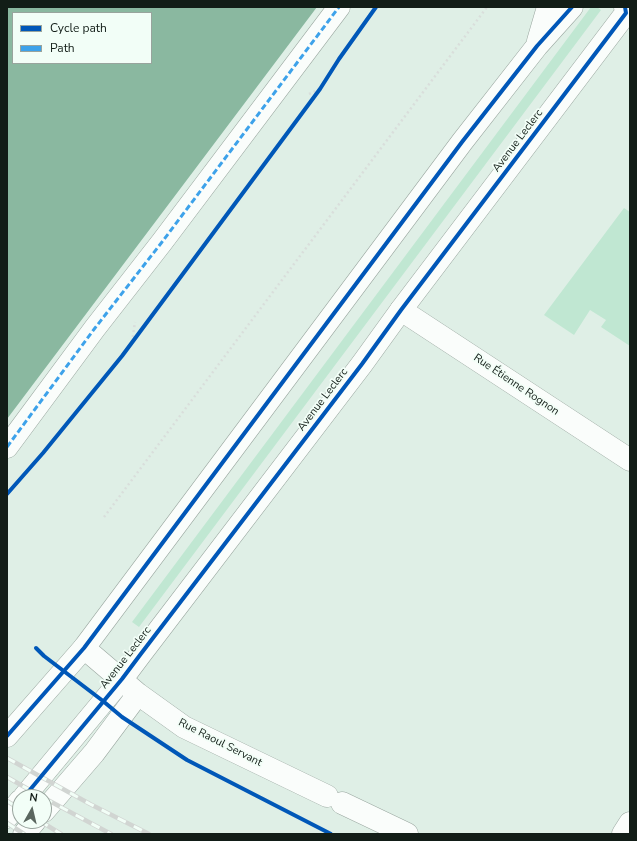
<!DOCTYPE html>
<html>
<head>
<meta charset="utf-8">
<style>
  body { margin:0 }
  #map { position:relative; width:637px; height:841px; overflow:hidden; background:#dfefe6; font-family:"Nunito Sans",sans-serif }
  canvas { display:block }
  .frame { position:absolute; inset:0; border:8px solid #121d17; pointer-events:none }
  .legend { position:absolute; left:12px; top:12px; width:140px; height:52px; box-sizing:border-box; background:#f2fef7; border:1px solid #98a49d; margin:0; padding:5px 7px; list-style:none; font-size:12px; color:#121d17 }
  .legend li { display:flex; align-items:center; gap:8px; height:20px }
  .legend b { width:20px; border:1px solid #98a49d }
  .north { position:absolute; left:12px; top:789px; width:40px; height:40px; box-sizing:border-box; background:#f2fef7; border:1px solid #98a49d; border-radius:50%; rotate:8deg; font-size:11px; font-weight:700; line-height:16px; text-align:center; color:#121d17 }
  .north::after { content:''; display:block; margin:auto; width:14px; height:18px; background:#5a665f; clip-path:polygon(50% 0,100% 100%,50% 72%,0 100%) }
</style>
</head>
<body>
<div id="map">
<canvas width="637" height="841"></canvas>
<div class="frame"></div>
<ul class="legend">
<li><b style="height:5px;background:#0057b8"></b>Cycle path</li>
<li><b style="height:5px;background:#3da2ea"></b>Path</li>
</ul>
<div class="north">N</div>
</div>
<script>
const ctx = document.querySelector('canvas').getContext('2d');
ctx.lineJoin = 'round';
function fillPath(path, color) {
  ctx.fillStyle = color;
  ctx.fill(path, 'evenodd');
}
function poly(rows) {
  const path = new Path2D();
  for (const r of rows) {
    path.moveTo(r[0], r[1]);
    for (let i = 2; i < r.length; i += 2) path.lineTo(r[i], r[i + 1]);
  }
  return path;
}
function trace(path, color, width, dash) {
  ctx.strokeStyle = color;
  ctx.lineWidth = width;
  ctx.lineCap = dash ? 'butt' : 'round';
  ctx.setLineDash(dash || []);
  ctx.stroke(path);
}
function write(font, color, halo, rows, align = 'center') {
  ctx.font = font + ' "Nunito Sans",sans-serif';
  ctx.lineWidth = 3.5;
  ctx.setLineDash([]);
  ctx.textBaseline = 'middle';
  ctx.strokeStyle = halo;
  ctx.fillStyle = color;
  for (const [text, x, y, turn = 0] of rows) {
    ctx.save();
    ctx.translate(x, y);
    ctx.rotate((+turn || 0) * Math.PI / 180);
    ctx.textAlign = isNaN(turn) ? turn : align;
    if (halo) ctx.strokeText(text, 0, 0);
    ctx.fillText(text, 0, 0);
    ctx.restore();
  }
}
fillPath(poly([
  [591,7,597,7,601,10,139,627,132,622],
  [624,208,630,212,630,346,601,327,606,320,590,310,574,335,544,315]
]), '#c0e7d2');
fillPath(poly([
  [7,7,317,7,7,419],
  [13,13,151,13,151,63,13,63]
]), '#8ab8a0');
const minor = poly([
  [401,310,630,460],
  [7,447,95,328,162,242,339,7],
  [84,648,138,694,184,727,327,796],
  [342,803,407,834],
  [44,811,94,753,138,694],
  [24,834,35,821],
  [623,834,630,823]
]);
const major = poly([
  [538,41,548,7],
  [7,736,84,648,462,142,537,46,572,7],
  [24,797,122,679,140,655,362,364,401,310,626,13,625,7],
  [7,817,20,801]
]);
trace(minor, '#99a69f', 23);
trace(major, '#99a69f', 23);
trace(poly([
  [309,94,320,89],
  [132,342,135,322],
  [104,517,487,7]
]), '#d9dedb', 2.5, [2, 3]);
trace(minor, '#fafdfb', 22);
trace(major, '#fafdfb', 22);
const rail = poly([
  [7,758,90,804,149,834],
  [7,777,42,797],
  [44,798,111,834],
  [7,801,20,809],
  [40,821,61,834],
  [7,823,24,834]
]);
trace(rail, '#d1d5d2', 4.5);
trace(rail, '#f2fef7', 3, [9]);
trace(poly([
  [7,447,95,328,162,242,339,7]
]), '#3da2ea', 3, [6, 3]);
trace(poly([
  [7,494,43,453,122,356,320,89,339,59,376,7],
  [36,648,44,656,103,701,122,717,187,760,331,834],
  [7,736,84,648,462,142,537,46,572,7],
  [24,797,122,679,140,655,362,364,401,310,626,13,625,7]
]), '#0057b8', 4);
write('11px', '#121d17', '#f2fef7', [
  ["Avenue Leclerc",518,141,-53],
  ["Rue Étienne Rognon",516,385,34],
  ["Avenue Leclerc",323,400,-53],
  ["Avenue Leclerc",126,658,-52],
  ["Rue Raoul Servant",220,743,27]
]);
</script>
</body>
</html>
